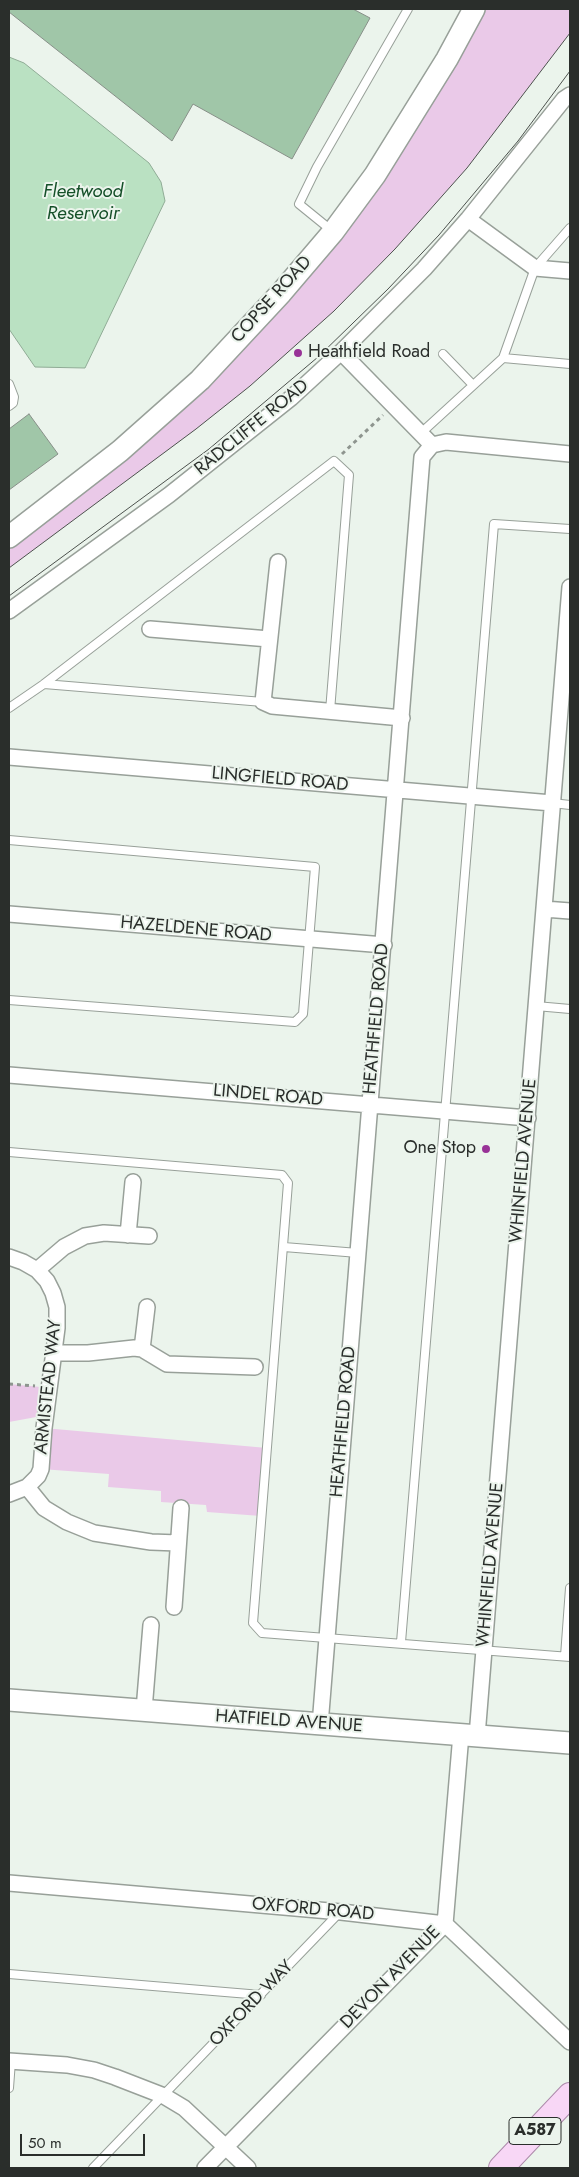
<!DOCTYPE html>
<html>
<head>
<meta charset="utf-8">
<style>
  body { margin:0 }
  #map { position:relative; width:579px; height:2177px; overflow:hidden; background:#ebf4ec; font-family:Jost,sans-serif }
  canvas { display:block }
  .frame { position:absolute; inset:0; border:10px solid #2a2e2b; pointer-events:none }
  .scale { position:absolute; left:20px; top:2134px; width:125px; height:22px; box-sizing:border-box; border:2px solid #2a2e2b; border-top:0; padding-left:6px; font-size:15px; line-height:18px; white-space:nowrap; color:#2a2e2b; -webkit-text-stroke:4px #ebf4ec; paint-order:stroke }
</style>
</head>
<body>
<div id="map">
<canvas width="579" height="2177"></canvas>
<div class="frame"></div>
<div class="scale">50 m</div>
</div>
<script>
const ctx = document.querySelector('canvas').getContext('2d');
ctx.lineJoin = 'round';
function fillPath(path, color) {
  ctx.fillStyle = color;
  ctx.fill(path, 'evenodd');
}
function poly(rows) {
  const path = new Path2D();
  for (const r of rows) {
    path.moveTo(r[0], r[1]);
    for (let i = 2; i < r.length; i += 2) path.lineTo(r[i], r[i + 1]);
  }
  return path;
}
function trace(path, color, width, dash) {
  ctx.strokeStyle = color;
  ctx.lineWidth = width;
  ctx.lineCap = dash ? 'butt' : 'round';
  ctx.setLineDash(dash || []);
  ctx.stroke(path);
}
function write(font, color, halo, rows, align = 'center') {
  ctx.font = font + ' Jost,sans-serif';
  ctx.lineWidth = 4;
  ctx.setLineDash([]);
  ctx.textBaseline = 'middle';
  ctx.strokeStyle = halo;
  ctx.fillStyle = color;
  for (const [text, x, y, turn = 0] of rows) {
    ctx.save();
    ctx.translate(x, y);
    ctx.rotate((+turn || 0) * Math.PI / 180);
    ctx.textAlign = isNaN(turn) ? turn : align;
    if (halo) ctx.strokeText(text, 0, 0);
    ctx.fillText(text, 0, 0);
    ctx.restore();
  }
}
fillPath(poly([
  [474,9,570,9,570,33,467,168,395,249,334,311,250,386,196,429,9,568,9,549,60,510,294,293],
  [9,1384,51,1388,47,1415,9,1422],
  [44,1428,267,1448,261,1516,207,1512,206,1505,161,1502,161,1491,108,1487,109,1474,41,1469]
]), '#eac9e8');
const water = poly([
  [9,57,24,63,149,163,161,182,165,201,85,368,35,367,9,329,9,57]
]);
fillPath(water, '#bae1c2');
trace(water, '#8fab95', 1);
const building = poly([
  [9,9,353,9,370,18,292,159,193,104,172,141,9,12,9,9],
  [29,414,58,454,9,490,9,429,29,414]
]);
fillPath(building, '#a0c6a8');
trace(building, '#878f88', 1);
const lane = poly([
  [331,230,299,204,317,167,408,9],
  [443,354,472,384],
  [503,358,570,364],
  [9,384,14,397,13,403,9,406],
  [421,433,503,358,535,268,570,228],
  [44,684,263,702],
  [9,708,44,684,334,461,349,475,330,711],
  [552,803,570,805],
  [9,840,315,867,303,1014,295,1022,9,1000],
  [536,1006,570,1009],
  [9,1152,282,1175,288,1183,253,1623,262,1633,570,1657],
  [284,1247,358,1253],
  [401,1642,494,524,570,529],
  [565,1656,570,1588],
  [9,1974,261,1995],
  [9,2088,11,2061],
  [93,2168,340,1912]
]);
const street = poly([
  [468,219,535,268,570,271],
  [341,352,432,445],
  [432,445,446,442,570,454],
  [278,562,263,702,272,706,402,718],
  [9,611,169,495,291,398,341,352,424,269,468,219,564,99,570,95],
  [150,629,269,639],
  [9,757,552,803],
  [544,909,570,911],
  [9,914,384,945],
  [9,1075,528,1118],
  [128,1235,133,1182],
  [9,1257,23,1262,37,1270,47,1281,53,1293,57,1307,57,1328,44,1428,41,1469,38,1476,27,1487,9,1494],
  [37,1270,64,1247,85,1236,104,1233,149,1236],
  [142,1349,147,1307],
  [55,1353,88,1353,134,1348,142,1349,167,1364,255,1367],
  [27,1487,44,1508,67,1522,94,1533,151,1542,178,1543],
  [174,1607,181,1508],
  [144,1710,151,1625],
  [320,1725,422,457,432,445],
  [477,1736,570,587],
  [9,1883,341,1912,445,1924,570,2042],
  [9,2061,67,2065,94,2070,115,2077,164,2096,184,2108,248,2168],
  [205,2168,445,1924,461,1734]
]);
const secondary = poly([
  [9,537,120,451,200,380,281,293,333,232,375,175,447,59,474,9],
  [9,1700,570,1743]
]);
const primary = poly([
  [501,2168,570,2095]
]);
trace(lane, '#98a099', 10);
trace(street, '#98a099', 18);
trace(secondary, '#98a099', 24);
trace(primary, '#ad8bab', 26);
trace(poly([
  [342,454,383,415],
  [9,1384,35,1386]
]), '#8e958f', 3, [4, 4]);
trace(lane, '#fff', 8);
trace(street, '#fff', 15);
trace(secondary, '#fff', 21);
trace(primary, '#f8d7f6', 24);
trace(poly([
  [9,568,196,429,250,386,334,311,395,249,467,168,570,33],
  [9,596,209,449,318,357,388,289,439,235,518,141,570,71]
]), '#4c514d', 1);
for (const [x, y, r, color] of [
  [298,353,5,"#983297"],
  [486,1149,5,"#983297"]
]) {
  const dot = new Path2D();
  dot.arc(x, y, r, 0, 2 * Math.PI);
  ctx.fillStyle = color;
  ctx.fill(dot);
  trace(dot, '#ebf4ec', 2);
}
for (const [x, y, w] of [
  [535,2131,52]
]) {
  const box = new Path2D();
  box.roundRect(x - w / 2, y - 13.5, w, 27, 4);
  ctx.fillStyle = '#ebf4ec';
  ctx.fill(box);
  trace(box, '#2a2e2b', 1);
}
write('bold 16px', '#2a2e2b', null, [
  ["A587",535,2131]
]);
write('18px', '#2a2e2b', '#ebf4ec', [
  ["COPSE ROAD",272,300,-48],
  ["RADCLIFFE ROAD",252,428,-39],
  ["LINGFIELD ROAD",280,780,5],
  ["HAZELDENE ROAD",196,930,5],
  ["HEATHFIELD ROAD",377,1019,-85],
  ["LINDEL ROAD",268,1096,5],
  ["WHINFIELD AVENUE",524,1161,-85],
  ["ARMISTEAD WAY",49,1387,-84],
  ["HEATHFIELD ROAD",344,1422,-85],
  ["WHINFIELD AVENUE",491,1565,-85],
  ["HATFIELD AVENUE",289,1722,4],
  ["OXFORD ROAD",313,1910,5],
  ["DEVON AVENUE",391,1978,-46],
  ["OXFORD WAY",252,2004,-46]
]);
write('18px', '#2a2e2b', '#ebf4ec', [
  ["Heathfield Road",308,353],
  ["One Stop",476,1149,"right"]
], 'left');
write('italic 19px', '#155029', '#ebf4ec', [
  ["Fleetwood",83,192],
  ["Reservoir",83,214]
]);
</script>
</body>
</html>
